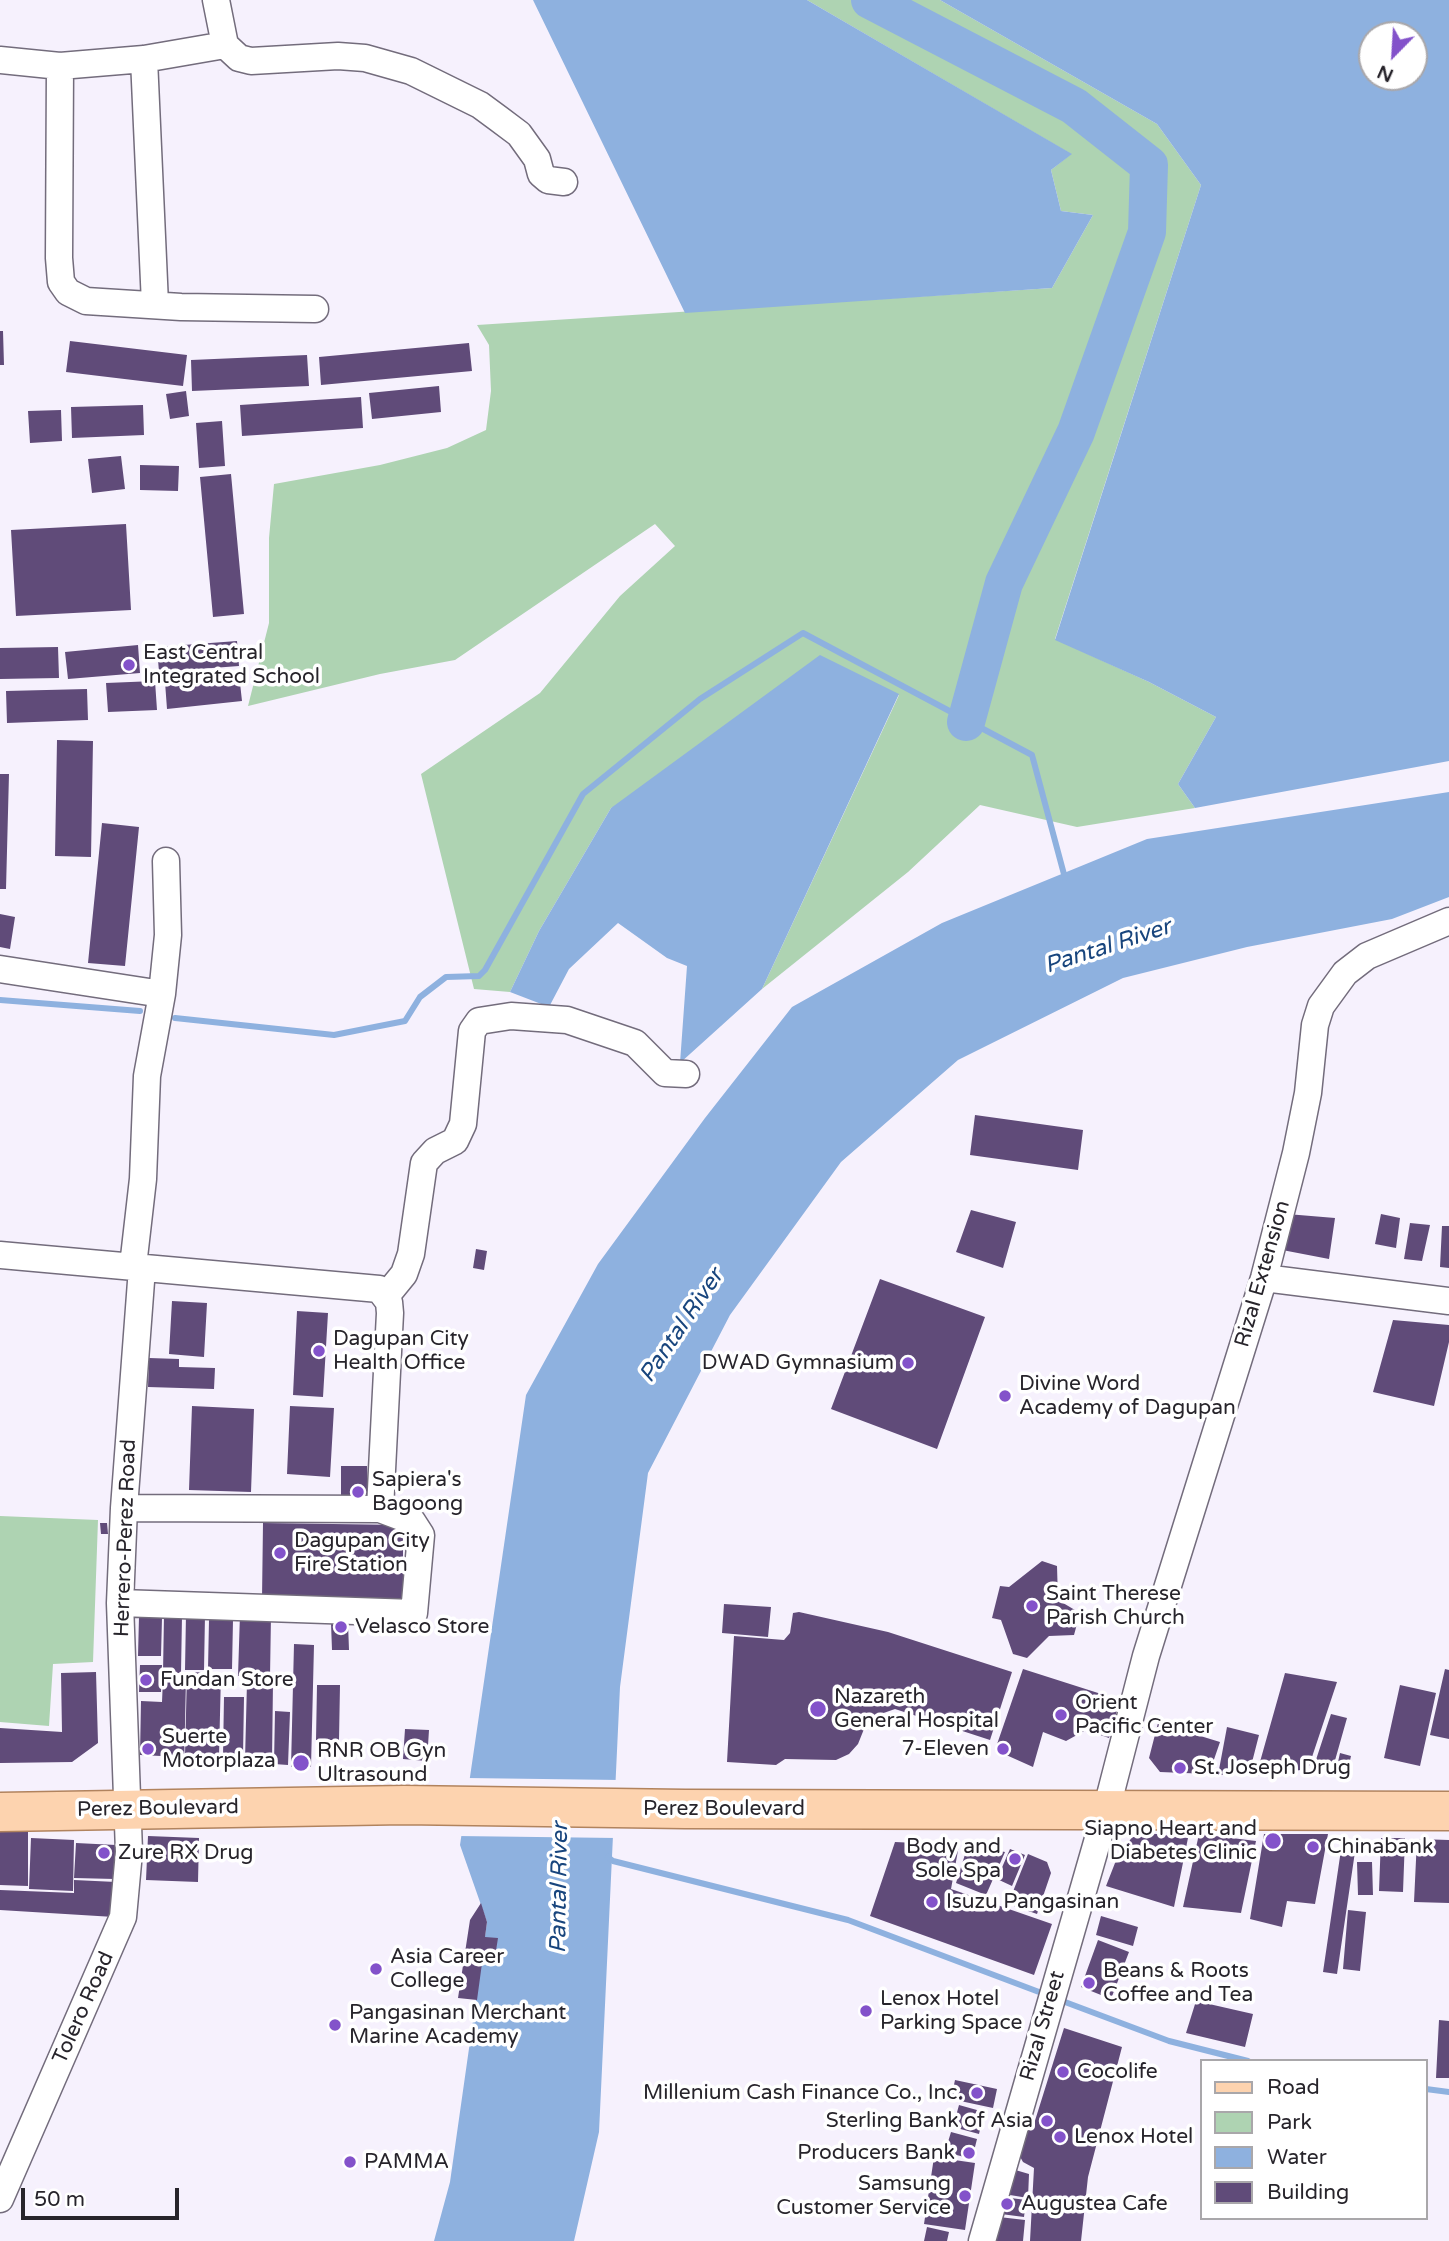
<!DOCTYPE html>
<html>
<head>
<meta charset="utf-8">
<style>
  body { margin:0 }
  #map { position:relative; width:1449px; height:2241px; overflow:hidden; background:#f6f1fd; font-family:"Varela Round",sans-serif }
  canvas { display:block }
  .legend { position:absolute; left:1200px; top:2059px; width:228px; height:161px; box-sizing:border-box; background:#fff; border:2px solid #a9a7aa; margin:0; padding:9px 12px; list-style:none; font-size:21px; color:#27242b }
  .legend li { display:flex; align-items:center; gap:14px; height:35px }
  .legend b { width:35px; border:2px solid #a9a7aa }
  .north { position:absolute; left:1358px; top:21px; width:70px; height:70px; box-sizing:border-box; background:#fff; border:2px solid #a9a7aa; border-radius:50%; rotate:204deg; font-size:19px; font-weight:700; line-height:28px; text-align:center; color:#27242b }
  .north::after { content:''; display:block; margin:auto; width:24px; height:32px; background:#8352ca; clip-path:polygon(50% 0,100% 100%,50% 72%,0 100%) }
  .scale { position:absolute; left:21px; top:2188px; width:158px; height:32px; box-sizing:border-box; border:4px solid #27242b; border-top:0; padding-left:9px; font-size:21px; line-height:24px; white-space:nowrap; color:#27242b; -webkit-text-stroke:5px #fff; paint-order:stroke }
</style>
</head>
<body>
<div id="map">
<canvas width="1449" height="2241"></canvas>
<ul class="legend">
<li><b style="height:9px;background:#fdd3af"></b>Road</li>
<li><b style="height:19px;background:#aed3b2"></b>Park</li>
<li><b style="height:19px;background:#8eb1df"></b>Water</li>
<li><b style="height:19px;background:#604b79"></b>Building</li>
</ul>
<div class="north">N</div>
<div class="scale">50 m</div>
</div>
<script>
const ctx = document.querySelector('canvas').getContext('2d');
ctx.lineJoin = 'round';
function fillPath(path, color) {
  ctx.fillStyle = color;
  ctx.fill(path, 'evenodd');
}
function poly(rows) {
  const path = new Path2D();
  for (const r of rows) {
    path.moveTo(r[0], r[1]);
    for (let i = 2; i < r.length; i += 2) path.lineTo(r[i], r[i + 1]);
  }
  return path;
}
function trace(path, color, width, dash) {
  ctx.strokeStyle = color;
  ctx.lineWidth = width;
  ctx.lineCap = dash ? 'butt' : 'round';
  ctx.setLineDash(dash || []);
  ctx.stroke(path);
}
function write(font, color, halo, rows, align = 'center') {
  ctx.font = font + ' "Varela Round",sans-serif';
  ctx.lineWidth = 7;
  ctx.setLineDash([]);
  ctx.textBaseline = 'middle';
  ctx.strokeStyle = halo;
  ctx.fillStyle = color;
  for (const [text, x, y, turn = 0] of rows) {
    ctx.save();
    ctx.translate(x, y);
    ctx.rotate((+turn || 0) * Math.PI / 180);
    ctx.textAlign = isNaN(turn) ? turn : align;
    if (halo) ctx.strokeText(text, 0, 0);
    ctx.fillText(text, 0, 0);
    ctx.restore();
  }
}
fillPath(poly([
  [807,0,940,0,1157,124,1201,185,1055,639,1149,682,1216,717,1178,784,1195,808,1077,827,980,805,908,872,762,989,899,695,611,808,539,931,510,992,474,989,421,774,540,693,620,596,675,546,655,524,455,660,380,674,248,706,269,623,269,538,274,484,380,465,447,448,486,430,491,391,489,345,477,325,1052,288,1093,215,1061,211,1051,170,1071,154],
  [0,1516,98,1520,93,1662,53,1664,49,1726,0,1722]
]), '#aed3b2');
fillPath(poly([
  [533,0,807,0,1072,154,1051,170,1061,211,1093,215,1052,288,685,313],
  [940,0,1449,0,1449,761,1195,808,1178,784,1216,717,1149,682,1055,640,1201,185,1157,124],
  [1414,35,1414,77,1372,77,1372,35],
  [820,655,899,694,762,989,680,1063,687,966,667,958,618,923,569,969,549,1007,510,992,539,931,611,808],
  [1449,792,1449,897,1392,919,1247,947,1123,978,958,1060,841,1162,730,1315,648,1473,620,1687,599,2132,574,2241,434,2241,450,2182,487,1922,460,1845,526,1395,598,1264,705,1118,792,1007,942,923,1147,839]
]), '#8eb1df');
fillPath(poly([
  [466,1778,620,1780,617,1838,457,1836]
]), '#f6f1fd');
trace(poly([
  [0,1000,140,1011],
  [175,1018,334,1035,405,1021,420,997,446,977,479,976,485,970,583,794,700,699,803,633,1032,755,1065,878],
  [608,1857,613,1861,848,1920,1047,1995],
  [1057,1999,1169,2041,1248,2061],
  [1426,2089,1449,2092]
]), '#8eb1df', 6);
trace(poly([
  [870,0,1074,106,1149,165,1147,232,1076,432,1004,583,966,722]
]), '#8eb1df', 38);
fillPath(poly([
  [0,331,3,331,4,365,0,365],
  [70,341,187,355,183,386,66,372],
  [469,343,472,371,321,385,319,357],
  [307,355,309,386,192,391,191,360],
  [439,386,441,412,372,419,369,393],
  [186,391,189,416,170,419,166,394],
  [361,397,363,428,242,436,240,405],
  [143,405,144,435,72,438,71,407],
  [61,410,62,441,30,443,28,411],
  [222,421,225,466,199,468,196,423],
  [121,456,125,489,92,493,88,459],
  [140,465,179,466,178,491,140,490],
  [231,474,244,614,213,617,200,477],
  [126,524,131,610,16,616,11,530],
  [237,641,239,666,159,672,157,647],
  [138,645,140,673,68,679,65,652],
  [58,647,59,678,0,679,0,648],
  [239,674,242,701,167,709,165,682],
  [155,681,157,710,108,712,106,683],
  [87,689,88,720,7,723,6,691],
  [57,740,93,741,91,857,55,856],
  [0,774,9,774,6,889,0,889],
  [102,823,139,827,125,966,88,963],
  [0,914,15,917,10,949,0,947],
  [975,1115,1083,1130,1078,1170,970,1155],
  [971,1210,1016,1222,1003,1268,956,1252],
  [1287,1214,1335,1218,1329,1259,1277,1249],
  [1381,1214,1400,1218,1396,1248,1375,1244],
  [1410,1223,1430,1225,1422,1261,1404,1259],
  [1442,1226,1449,1226,1449,1268,1440,1267],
  [476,1249,487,1251,484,1270,473,1268],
  [880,1279,985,1317,937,1449,831,1409],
  [172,1301,207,1303,204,1357,169,1354],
  [297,1311,328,1313,323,1397,293,1395],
  [1393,1320,1449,1325,1449,1342,1434,1406,1373,1392],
  [149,1358,179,1359,179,1367,215,1368,214,1389,148,1387],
  [192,1406,254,1409,251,1492,189,1490],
  [290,1406,334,1408,330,1477,287,1474],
  [341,1466,367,1466,368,1499,341,1499],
  [100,1523,107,1523,108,1534,101,1534],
  [263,1523,403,1525,403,1600,262,1599],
  [1042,1561,1057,1566,1058,1600,1080,1613,1074,1635,1049,1636,1027,1658,1013,1654,1001,1620,992,1618,1000,1586,1009,1587],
  [724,1604,771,1607,768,1637,722,1633],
  [799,1612,888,1632,1012,1672,990,1740,895,1709,875,1716,864,1729,858,1744,849,1754,836,1760,785,1759,776,1765,727,1762,734,1636,784,1640,790,1633,793,1613],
  [186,1614,205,1615,204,1670,185,1670],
  [240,1614,271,1615,270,1677,238,1676],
  [164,1615,182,1616,181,1673,163,1673],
  [139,1617,162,1618,161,1656,138,1656],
  [209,1620,233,1620,232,1669,208,1669],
  [331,1623,348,1623,349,1650,332,1650],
  [294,1644,314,1645,311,1767,291,1767],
  [140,1665,162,1665,161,1692,139,1692],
  [1023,1669,1120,1700,1109,1738,1086,1730,1066,1741,1043,1732,1033,1767,995,1750],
  [1445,1669,1449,1670,1449,1739,1430,1735],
  [96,1672,98,1743,72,1762,0,1763,0,1728,62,1732,61,1673],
  [187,1672,221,1673,219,1756,185,1755],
  [1285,1673,1337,1682,1308,1769,1256,1776],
  [163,1678,186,1679,184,1768,161,1767,161,1756,140,1755,141,1701,162,1702],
  [247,1682,273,1682,272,1761,245,1760],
  [317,1685,340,1685,339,1740,316,1740],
  [1400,1685,1436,1693,1420,1766,1384,1758],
  [224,1697,244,1697,243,1756,223,1756],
  [275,1711,290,1712,288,1765,274,1764],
  [1331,1714,1347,1718,1332,1771,1312,1772],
  [1158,1723,1220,1742,1209,1774,1160,1772,1149,1758],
  [1227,1727,1259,1735,1249,1774,1218,1775],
  [405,1729,429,1730,427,1761,403,1759],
  [1340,1753,1351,1756,1349,1765,1338,1762],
  [0,1830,28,1831,28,1886,0,1885],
  [1148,1833,1188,1838,1174,1907,1106,1886,1115,1863,1132,1837],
  [1199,1834,1256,1841,1241,1913,1183,1907],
  [1264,1834,1328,1834,1315,1904,1287,1901,1282,1927,1250,1919],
  [148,1836,199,1838,198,1882,146,1880],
  [31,1838,74,1840,73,1891,29,1889],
  [1381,1838,1405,1838,1403,1892,1379,1891],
  [1417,1839,1449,1840,1449,1903,1414,1902],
  [895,1842,959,1845,951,1889,1052,1924,1034,1975,870,1916],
  [76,1843,116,1845,115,1879,74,1878],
  [1342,1843,1356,1845,1337,1974,1323,1972],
  [968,1845,1005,1852,986,1895,956,1883],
  [1010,1849,1025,1855,1012,1886,997,1879],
  [1028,1854,1047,1862,1051,1873,1037,1914,1008,1904],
  [1357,1862,1372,1862,1373,1895,1358,1895],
  [74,1880,116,1882,114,1917,0,1910,0,1890,74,1893],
  [481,1903,487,1922,485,1937,498,1938,495,1957,483,1956,477,2000,458,1998,470,1920],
  [1348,1910,1366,1912,1360,1971,1343,1969],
  [1101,1916,1138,1927,1133,1946,1096,1935],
  [1098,1940,1129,1952,1111,1999,1081,1987],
  [1196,2001,1253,2014,1245,2047,1186,2033],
  [1439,2020,1449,2021,1449,2078,1436,2078],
  [1064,2028,1122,2047,1088,2177,1081,2241,1030,2241,1034,2168,1023,2162,1018,2153,1025,2132,1033,2127],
  [955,2080,997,2089,993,2108,951,2099],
  [959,2105,984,2112,979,2134,953,2127],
  [951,2132,977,2139,972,2159,945,2152],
  [934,2157,975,2163,965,2230,924,2224],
  [1012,2169,1029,2174,1028,2198,1004,2194],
  [1003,2197,1026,2200,1024,2217,1001,2214],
  [999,2217,1025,2220,1023,2241,996,2241],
  [927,2227,949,2232,947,2241,924,2241]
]), '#604b79');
const street = poly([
  [216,0,225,45,239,58,251,61,338,56,365,58,411,71,480,105,499,119,519,134,537,159,541,174,548,180,564,182],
  [144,59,155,304],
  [0,60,60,66,144,59,225,45],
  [60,66,59,258,61,282,68,292,86,301,181,307,315,309],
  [0,969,162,994],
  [0,1255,379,1289,389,1302,390,1313,380,1509],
  [133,1266,143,1179,147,1076,162,994,168,935,166,861],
  [1264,1278,1449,1301],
  [386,1296,404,1274,411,1254,424,1163,435,1151,455,1141,463,1124,472,1031,479,1021,511,1016,567,1020,635,1043,665,1073,686,1074],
  [120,1603,414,1613,421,1535,412,1521,380,1509,124,1508],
  [0,2199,123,1917,129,1852,120,1603,124,1508,142,1268],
  [982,2241,1106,1811,1146,1656,1264,1278,1296,1153,1308,1093,1315,1025,1321,1006,1345,973,1367,956,1449,921]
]);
const primary = poly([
  [0,1812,404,1805,685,1809,1449,1811]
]);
trace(street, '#736c7c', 29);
trace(primary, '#b1835e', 41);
trace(street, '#fff', 26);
trace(primary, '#fdd3af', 38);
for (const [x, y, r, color] of [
  [129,665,7,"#8352ca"],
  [319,1351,7,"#8352ca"],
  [908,1363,7,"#8352ca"],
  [1005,1396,7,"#8352ca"],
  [358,1492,7,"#8352ca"],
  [280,1553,7,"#8352ca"],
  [1032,1606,7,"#8352ca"],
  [341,1627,7,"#8352ca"],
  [146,1680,7,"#8352ca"],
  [818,1709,9,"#8352ca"],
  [1061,1715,7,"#8352ca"],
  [148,1749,7,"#8352ca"],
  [1003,1749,7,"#8352ca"],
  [301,1763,9,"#8352ca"],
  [1180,1768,7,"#8352ca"],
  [1273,1841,9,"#8352ca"],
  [1313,1847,7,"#8352ca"],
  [104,1853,7,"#8352ca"],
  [1015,1859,7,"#8352ca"],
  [932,1902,7,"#8352ca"],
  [376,1969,7,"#8352ca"],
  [1089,1983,7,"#8352ca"],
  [866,2011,7,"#8352ca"],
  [335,2025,7,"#8352ca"],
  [1063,2072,7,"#8352ca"],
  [977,2093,7,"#8352ca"],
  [1047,2121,7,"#8352ca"],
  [1060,2137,7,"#8352ca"],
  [969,2153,7,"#8352ca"],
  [350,2162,7,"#8352ca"],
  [965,2196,7,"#8352ca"],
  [1007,2204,7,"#8352ca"]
]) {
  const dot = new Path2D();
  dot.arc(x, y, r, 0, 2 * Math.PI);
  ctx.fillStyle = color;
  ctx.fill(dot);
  trace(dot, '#fff', 2.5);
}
write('21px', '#27242b', '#fff', [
  ["East Central",143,653],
  ["Integrated School",143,677],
  ["Dagupan City",333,1339],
  ["Health Office",333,1363],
  ["DWAD Gymnasium",894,1363,"right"],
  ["Divine Word",1019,1384],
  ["Academy of Dagupan",1019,1408],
  ["Sapiera's",372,1480],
  ["Bagoong",372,1504],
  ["Dagupan City",294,1541],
  ["Fire Station",294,1565],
  ["Saint Therese",1046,1594],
  ["Parish Church",1046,1618],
  ["Velasco Store",355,1627],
  ["Fundan Store",160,1680],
  ["Nazareth",834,1697],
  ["General Hospital",834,1721],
  ["Orient",1075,1703],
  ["Pacific Center",1075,1727],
  ["Suerte",162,1737],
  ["Motorplaza",162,1761],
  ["7-Eleven",989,1749,"right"],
  ["RNR OB Gyn",317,1751],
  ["Ultrasound",317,1775],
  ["St. Joseph Drug",1194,1768],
  ["Siapno Heart and",1257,1829,"right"],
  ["Diabetes Clinic",1257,1853,"right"],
  ["Body and",1001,1847,"right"],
  ["Sole Spa",1001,1871,"right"],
  ["Chinabank",1327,1847],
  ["Zure RX Drug",118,1853],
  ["Isuzu Pangasinan",946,1902],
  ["Asia Career",390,1957],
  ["College",390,1981],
  ["Beans & Roots",1103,1971],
  ["Coffee and Tea",1103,1995],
  ["Lenox Hotel",880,1999],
  ["Parking Space",880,2023],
  ["Pangasinan Merchant",349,2013],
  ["Marine Academy",349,2037],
  ["Cocolife",1077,2072],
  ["Millenium Cash Finance Co., Inc.",963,2093,"right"],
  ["Sterling Bank of Asia",1033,2121,"right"],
  ["Lenox Hotel",1074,2137],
  ["Producers Bank",955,2153,"right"],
  ["PAMMA",364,2162],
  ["Samsung",951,2184,"right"],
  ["Customer Service",951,2208,"right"],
  ["Augustea Cafe",1021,2204]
], 'left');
write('21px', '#27242b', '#fff', [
  ["Rizal Extension",1263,1274,-74],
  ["Herrero-Perez Road",126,1538,-88],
  ["Perez Boulevard",158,1809,-1],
  ["Perez Boulevard",724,1809],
  ["Tolero Road",84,2008,-66],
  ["Rizal Street",1043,2026,-74]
]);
write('italic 23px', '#18457d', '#fff', [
  ["Pantal River",1108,947,-18],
  ["Pantal River",682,1326,-56],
  ["Pantal River",560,1888,-89]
]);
</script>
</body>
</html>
